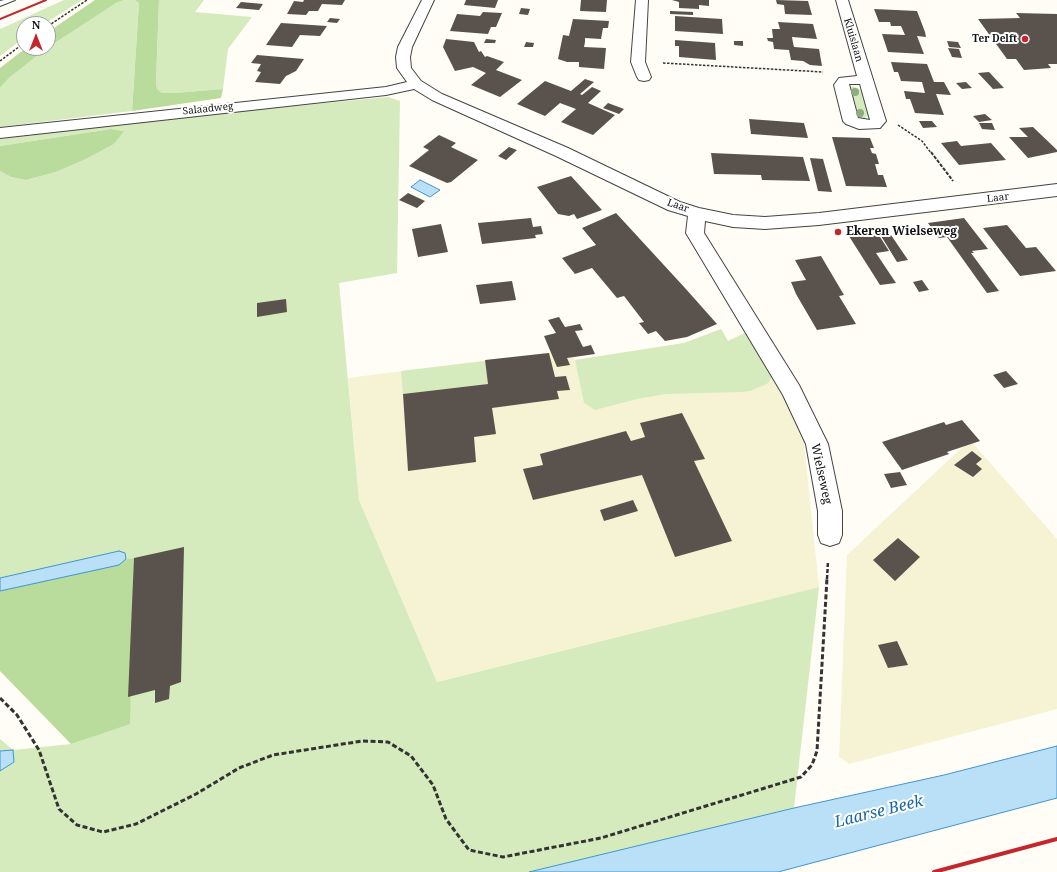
<!DOCTYPE html>
<html>
<head>
<meta charset="utf-8">
<style>
  body { margin:0 }
  #map { position:relative; width:1057px; height:872px; overflow:hidden; background:#fffdf5; font-family:"Noto Serif",serif }
  canvas { display:block }
  .north { position:absolute; left:16px; top:16px; width:40px; height:40px; box-sizing:border-box; background:#fff; border:1px solid #a0a0a0; border-radius:50%; rotate:0deg; font-size:11px; font-weight:700; line-height:16px; text-align:center; color:#111 }
  .north::after { content:''; display:block; margin:auto; width:14px; height:18px; background:#c4262e; clip-path:polygon(50% 0,100% 100%,50% 72%,0 100%) }
</style>
</head>
<body>
<div id="map">
<canvas width="1057" height="872"></canvas>
<div class="north">N</div>
</div>
<script>
const ctx = document.querySelector('canvas').getContext('2d');
ctx.lineJoin = 'round';
function fillPath(path, color) {
  ctx.fillStyle = color;
  ctx.fill(path, 'evenodd');
}
function poly(rows) {
  const path = new Path2D();
  for (const r of rows) {
    path.moveTo(r[0], r[1]);
    for (let i = 2; i < r.length; i += 2) path.lineTo(r[i], r[i + 1]);
  }
  return path;
}
function trace(path, color, width, dash) {
  ctx.strokeStyle = color;
  ctx.lineWidth = width;
  ctx.lineCap = dash ? 'butt' : 'round';
  ctx.setLineDash(dash || []);
  ctx.stroke(path);
}
function write(font, color, halo, rows, align = 'center') {
  ctx.font = font + ' "Noto Serif",serif';
  ctx.lineWidth = 4;
  ctx.setLineDash([]);
  ctx.textBaseline = 'middle';
  ctx.strokeStyle = halo;
  ctx.fillStyle = color;
  for (const [text, x, y, turn = 0] of rows) {
    ctx.save();
    ctx.translate(x, y);
    ctx.rotate((+turn || 0) * Math.PI / 180);
    ctx.textAlign = isNaN(turn) ? turn : align;
    if (halo) ctx.strokeText(text, 0, 0);
    ctx.fillText(text, 0, 0);
    ctx.restore();
  }
}
fillPath(poly([
  [721,329,728,341,749,331,773,368,803,434,819,587,437,682,359,500,348,378,568,350,575,360,684,343],
  [970,440,1057,539,1057,709,849,764,839,757,847,555]
]), '#f6f3d4');
fillPath(poly([
  [64,0,82,0,44,24,24,24,24,38,0,56,0,29],
  [124,0,135,0,139,3,132,111,0,127,0,88,9,78,60,38,116,3],
  [159,0,204,0,195,12,252,17,228,49,223,89,175,93,162,93,157,89,156,82],
  [853,86,861,90,868,115,865,119,857,117,848,89],
  [388,97,400,101,397,273,339,283,359,500,437,682,819,587,794,808,529,872,0,872,0,739,13,750,71,744,129,723,134,558,0,582,0,171,11,177,26,180,56,172,86,159,114,144,123,131,111,129,0,146,0,139,117,123],
  [721,329,728,341,749,331,773,368,772,377,767,384,750,391,741,392,666,394,637,399,595,410,584,403,575,360,684,343],
  [485,361,488,384,403,394,401,371]
]), '#d5ebbd');
fillPath(poly([
  [95,0,124,0,116,3,48,47,48,32],
  [135,0,159,0,156,82,157,89,162,93,175,93,223,89,221,98,132,111,139,3],
  [26,48,47,48,9,78,0,88,0,68],
  [111,129,124,131,114,144,86,159,56,172,26,180,11,177,0,171,0,146],
  [134,558,130,724,71,744,0,671,0,582]
]), '#b9dc9c');
const water = poly([
  [420,180,440,190,430,197,411,187,420,180],
  [119,551,125,553,126,559,119,565,0,591,0,578,119,551],
  [1057,746,1057,798,778,872,529,872,794,808,944,775,1057,746],
  [13,750,14,762,0,771,0,751,13,750]
]);
fillPath(water, '#b9e0f7');
trace(water, '#3f96cf', 1);
fillPath(poly([
  [304,0,345,0,342,5,322,4,318,11,309,11,306,15,287,14,294,1,303,2],
  [466,0,498,0,495,8,464,5],
  [581,0,607,0,606,12,580,11],
  [672,0,709,0,709,6,699,5,699,9,679,8,679,2],
  [776,0,808,1,812,15,785,14,784,5,777,4],
  [241,2,263,4,259,10,236,8],
  [521,8,530,9,528,15,519,14],
  [874,9,917,11,925,32,926,37,917,36,924,54,888,52,882,34,905,35,901,26,891,26,890,22,879,22],
  [670,11,693,12,693,15,670,14],
  [483,12,502,13,496,27,491,27,488,34,450,31,457,14,480,16],
  [1016,13,1057,14,1057,64,1048,64,1051,68,1024,70,1016,59,1007,59,978,19,1020,18],
  [675,16,722,19,723,34,675,31],
  [330,18,340,19,337,23,327,22],
  [573,19,609,21,608,28,603,28,601,39,585,38,585,42,584,47,606,48,604,69,579,67,579,62,567,62,558,59,563,35,569,36],
  [778,22,813,24,817,39,792,37,793,43,794,47,819,49,822,66,810,65,803,61,791,60,789,50,774,49,773,42,768,41,767,38,773,38,772,29,780,29],
  [281,23,327,26,320,36,300,35,292,47,266,45],
  [446,39,474,42,479,52,481,51,485,57,487,56,504,62,496,70,522,80,500,97,471,85,486,73,473,67,455,71,443,47],
  [486,39,496,40,495,43,484,43],
  [675,40,715,43,716,60,679,57,679,46,675,46],
  [734,41,743,41,743,46,734,45],
  [947,41,958,42,961,48,949,47],
  [526,42,534,43,533,47,524,47],
  [948,48,959,49,962,58,952,57],
  [257,55,304,59,296,71,286,76,280,84,255,82,261,72,257,71,261,64,251,63],
  [891,62,927,64,934,82,944,82,951,95,936,94,944,115,915,113,910,99,906,99,904,91,925,93,922,82,901,81,898,72,894,72],
  [989,72,1004,88,993,89,978,73],
  [585,79,594,82,580,94,582,95,592,87,601,91,588,103,615,115,593,135,561,122,576,109,560,103,545,116,517,104,545,81,571,91],
  [966,82,972,88,962,89,956,83],
  [608,103,624,109,619,114,603,108],
  [985,114,992,120,979,122,973,116],
  [749,119,804,123,808,138,751,134],
  [919,121,932,121,937,127,923,128],
  [979,123,992,123,995,130,982,129],
  [1033,127,1057,150,1057,152,1028,158,1009,137,1028,137,1019,128],
  [439,135,456,143,451,147,478,160,451,182,447,183,409,166,429,150,423,147],
  [832,137,870,138,874,148,870,148,872,153,876,154,879,164,875,164,878,175,883,175,887,187,846,186],
  [957,141,961,146,991,143,1006,160,959,165,941,143],
  [509,147,517,150,506,160,498,156],
  [711,153,803,157,810,181,762,180,761,175,714,174],
  [810,158,823,159,832,192,818,191],
  [571,176,602,210,577,219,574,214,569,216,558,214,537,187],
  [408,193,425,201,417,208,399,200],
  [616,213,685,288,717,324,687,337,665,341,656,331,648,334,639,323,644,322,624,296,617,298,592,268,575,274,562,258,596,245,582,228],
  [531,218,533,227,541,226,543,234,535,235,536,238,482,244,478,223],
  [964,218,988,249,972,251,974,253,971,253,999,291,987,293,947,237,939,238,928,223],
  [441,224,448,252,418,257,412,229],
  [1007,225,1026,248,1036,247,1056,271,1020,276,983,228],
  [875,229,889,251,876,253,896,283,880,285,847,233],
  [891,235,908,260,897,262,881,236],
  [821,256,844,295,839,296,856,324,817,330,796,294,791,282,806,280,795,260],
  [922,280,929,290,919,292,913,282],
  [512,281,516,300,480,304,476,285],
  [286,299,287,312,257,317,257,303],
  [559,317,565,327,580,324,583,330,575,331,583,347,591,345,595,354,567,358,570,365,557,367,544,336,556,333,548,320],
  [549,353,555,377,566,376,570,390,557,391,559,399,492,408,496,434,474,437,476,462,408,471,403,394,488,384,485,360],
  [1006,371,1018,384,1004,388,993,375],
  [682,413,705,459,694,461,732,541,675,557,642,475,533,500,523,469,543,465,540,454,626,431,631,441,645,437,640,423],
  [962,420,980,441,947,452,949,454,902,470,882,442,944,422,946,425],
  [972,451,982,459,976,464,982,469,973,477,954,465],
  [900,472,907,485,891,488,884,474],
  [633,500,638,511,604,521,600,510],
  [898,538,920,557,895,581,873,560],
  [184,547,181,682,170,686,169,699,155,703,155,690,128,697,134,558],
  [897,641,908,665,888,668,878,645]
]), '#5a524d');
const lane = poly([
  [4,0,15,0,0,6,0,1,4,0]
]);
const street = poly([
  [422,0,434,0,412,47,410,57,411,68,421,81,442,94,568,148,680,202,699,208,733,215,765,217,819,213,1057,184,1057,196,819,225,765,229,733,227,705,221,704,233,799,385,828,444,842,511,842,535,839,543,830,546,821,543,818,535,818,511,806,444,783,395,686,233,688,216,668,210,556,156,432,100,414,89,386,95,0,138,0,128,386,87,407,82,397,68,396,57,398,47,422,0],
  [636,0,648,0,645,62,651,77,649,80,644,81,639,80,637,77,631,62,636,0],
  [836,0,848,0,886,121,880,128,859,129,846,124,843,121,834,85,839,78,857,76,836,0],
  [849,84,860,84,870,120,858,118,849,84]
]);
trace(lane, '#444', 2);
trace(street, '#444', 2);
trace(poly([
  [48,26,87,0],
  [0,61,24,43],
  [663,63,823,72],
  [898,125,922,141,931,153]
]), '#333', 1.5, [2.5, 1.5]);
trace(poly([
  [931,152,953,181]
]), '#333', 2, [3.5, 1.5]);
trace(poly([
  [827,579,828,561]
]), '#333', 2.5, [4, 2]);
trace(poly([
  [0,698,17,715,39,750,59,809,77,825,103,832,136,824,196,794,239,768,273,755,362,741,388,742,411,756,433,785,446,819,469,850,503,857,601,838,801,777,812,765,817,751,827,578]
]), '#333', 3, [5, 2.5]);
fillPath(lane, '#fff');
fillPath(street, '#fff');
trace(poly([
  [0,19,46,0]
]), '#c4262e', 2);
trace(poly([
  [934,872,1057,839]
]), '#c4262e', 4);
ctx.fillStyle = '#8dad7f';
for (const [x, y] of [
  [855,92],
  [860,113]
]) {
  ctx.beginPath();
  ctx.arc(x, y, 4, 0, 2 * Math.PI);
  ctx.fill();
}
for (const [x, y, r, color] of [
  [1025,39,4,"#c4262e"],
  [838,232,4,"#c4262e"]
]) {
  const dot = new Path2D();
  dot.arc(x, y, r, 0, 2 * Math.PI);
  ctx.fillStyle = color;
  ctx.fill(dot);
  trace(dot, '#fff', 1.5);
}
write('bold 10px', '#111', '#fff', [
  ["Ter Delft",1017,39]
], 'right');
write('10px', '#111', '#fff', [
  ["Kluislaan",853,40,74],
  ["Salaadweg",208,109,-6],
  ["Laar",998,198,-7],
  ["Laar",678,206,20]
]);
write('bold 12px', '#111', '#fff', [
  ["Ekeren Wielseweg",846,232]
], 'left');
write('12px', '#111', '#fff', [
  ["Wielseweg",821,474,78]
]);
write('italic 16px', '#1768a6', '#fff', [
  ["Laarse Beek",879,812,-14]
]);
</script>
</body>
</html>
